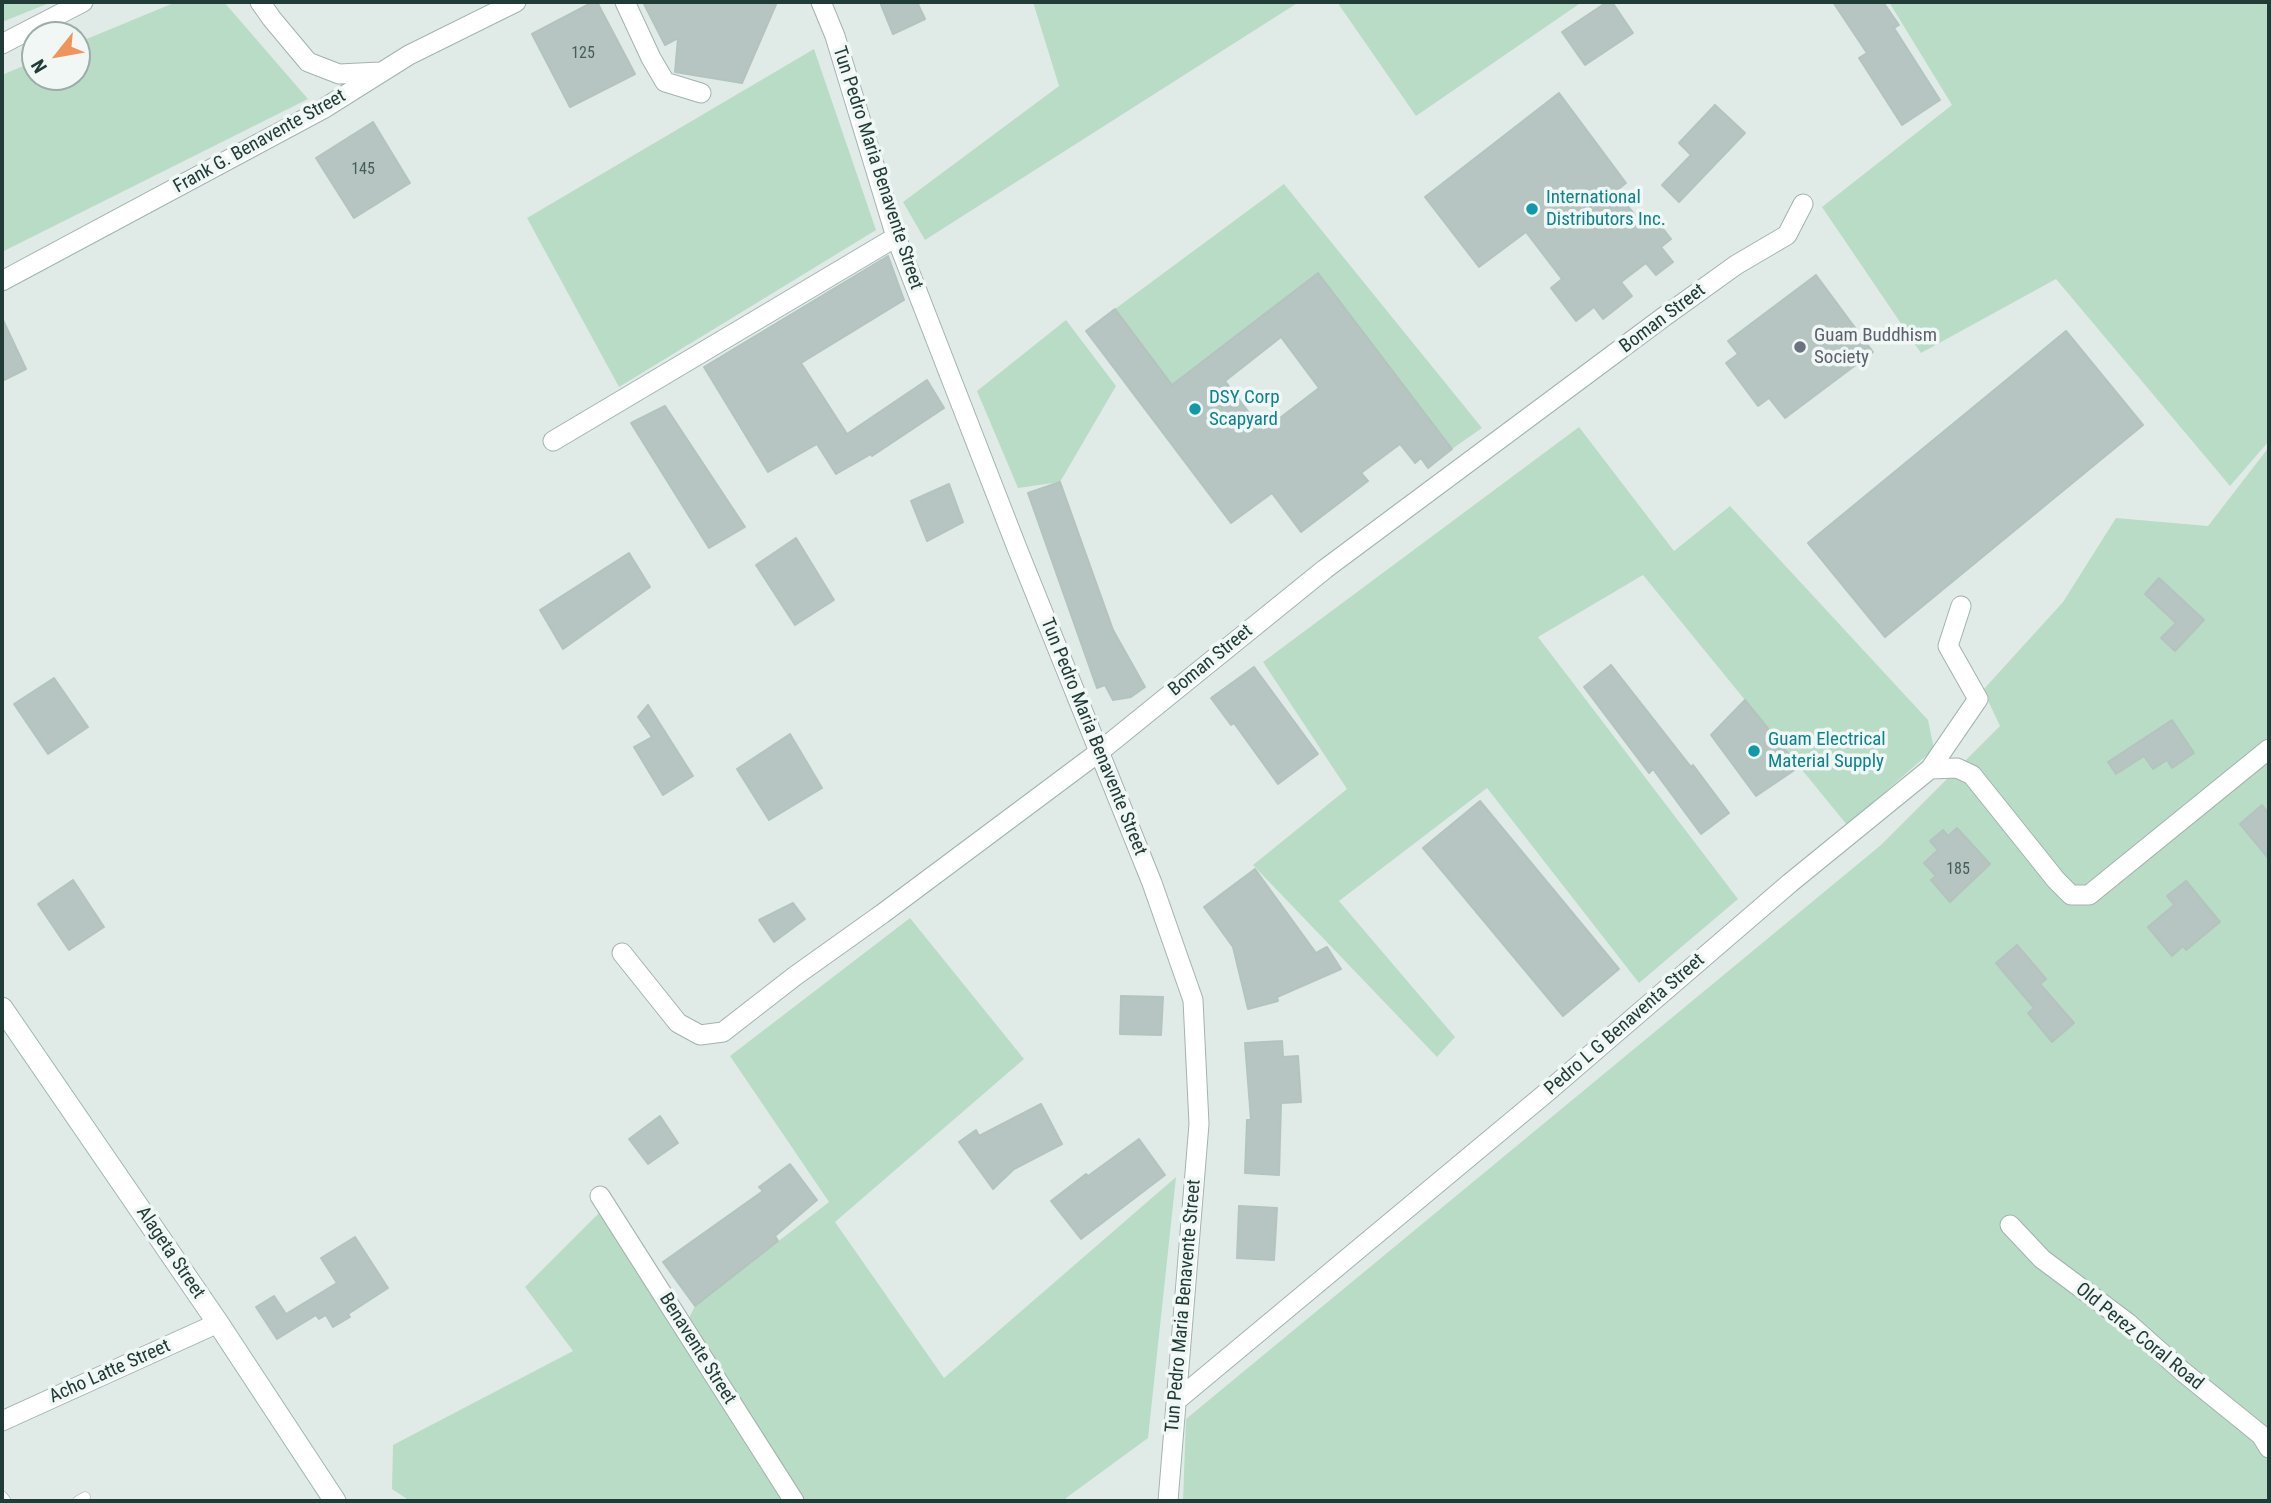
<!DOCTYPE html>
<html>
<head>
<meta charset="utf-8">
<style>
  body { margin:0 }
  #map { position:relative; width:2271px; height:1503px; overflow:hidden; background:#e0ebe8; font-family:"Roboto Condensed",sans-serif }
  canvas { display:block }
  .frame { position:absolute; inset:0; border:4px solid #213b37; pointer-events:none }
  .north { position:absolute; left:21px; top:21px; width:70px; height:70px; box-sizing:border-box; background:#f0f7f5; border:2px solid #9daca9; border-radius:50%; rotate:239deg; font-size:19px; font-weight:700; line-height:28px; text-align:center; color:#213b37 }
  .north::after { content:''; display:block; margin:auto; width:24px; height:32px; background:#ef945a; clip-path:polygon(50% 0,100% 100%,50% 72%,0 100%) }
</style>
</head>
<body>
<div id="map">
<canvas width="2271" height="1503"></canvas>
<div class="frame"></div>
<div class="north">N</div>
</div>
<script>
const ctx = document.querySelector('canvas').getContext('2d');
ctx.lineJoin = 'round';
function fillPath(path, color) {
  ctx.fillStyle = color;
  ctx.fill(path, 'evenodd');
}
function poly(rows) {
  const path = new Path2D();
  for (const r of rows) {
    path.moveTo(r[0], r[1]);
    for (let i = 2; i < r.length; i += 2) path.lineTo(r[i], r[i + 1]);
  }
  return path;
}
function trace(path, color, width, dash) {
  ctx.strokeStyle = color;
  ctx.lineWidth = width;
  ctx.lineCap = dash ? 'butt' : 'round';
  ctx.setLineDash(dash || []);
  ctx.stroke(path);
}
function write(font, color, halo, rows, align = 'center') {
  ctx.font = font + ' "Roboto Condensed",sans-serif';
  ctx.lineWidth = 7;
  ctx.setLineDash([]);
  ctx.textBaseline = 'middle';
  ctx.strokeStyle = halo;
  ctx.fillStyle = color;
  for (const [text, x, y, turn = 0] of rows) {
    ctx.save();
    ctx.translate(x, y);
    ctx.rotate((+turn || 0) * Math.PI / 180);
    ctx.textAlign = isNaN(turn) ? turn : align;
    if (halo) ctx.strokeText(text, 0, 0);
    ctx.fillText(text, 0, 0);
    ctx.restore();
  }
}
fillPath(poly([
  [2,2,52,2,2,22],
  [176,2,224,2,308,99,2,252,2,75,35,61,35,77,77,77,77,43],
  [1033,2,1299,2,925,240,903,202,1059,86],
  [1337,2,1582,2,1416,116],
  [1889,2,2269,2,2269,441,2230,486,2056,279,1921,353,1822,207,1952,105],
  [814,49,876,230,619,387,527,218],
  [1284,184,1482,428,1452,449,1318,273,1172,385,1115,309],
  [1066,320,1116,386,1060,482,1018,488,977,391],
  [1579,427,1674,551,1730,506,1928,720,1934,749,1847,825,1643,575,1538,637,1738,899,1639,983,1487,788,1339,901,1455,1037,1437,1057,1253,865,1347,789,1263,662],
  [2269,447,2269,1501,1183,1501,1186,1419,1881,845,2000,726,1983,690,2063,602,2116,518,2208,526],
  [910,918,1024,1059,835,1222,944,1378,1176,1177,1148,1438,1062,1501,804,1501,687,1322,695,1306,829,1202,730,1056],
  [599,1213,786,1501,410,1501,392,1489,393,1445,573,1351,525,1287]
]), '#b9dcc7');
const building = poly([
  [593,2,597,2,635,74,570,107,532,34,593,2],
  [643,2,777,2,742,83,675,72,678,38,665,45,643,2],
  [880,2,917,2,925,19,893,34,880,2],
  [1607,2,1612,2,1633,33,1585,65,1562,32,1607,2],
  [1833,2,1883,2,1899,25,1894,28,1940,100,1902,125,1859,58,1867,53,1833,2],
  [1559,93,1626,183,1616,191,1646,229,1657,221,1671,239,1661,247,1673,262,1656,275,1646,263,1621,282,1632,296,1603,319,1594,307,1576,321,1551,288,1562,279,1526,232,1479,267,1425,197,1559,93],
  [1715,105,1745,133,1679,202,1662,185,1691,155,1679,143,1715,105],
  [373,122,410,183,354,218,316,158,373,122],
  [888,256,904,300,801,363,847,434,927,380,944,408,872,456,871,454,836,474,817,444,768,472,704,367,888,256],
  [1318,273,1452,449,1428,468,1421,458,1415,463,1400,444,1361,473,1368,481,1301,532,1272,493,1231,523,1086,331,1115,309,1172,385,1318,273],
  [1281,337,1319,388,1263,431,1225,381,1281,337],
  [1816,275,1873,352,1785,418,1769,398,1758,406,1726,363,1738,354,1728,341,1816,275],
  [2,318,26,369,2,381,2,318],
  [2066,331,2143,425,1885,637,1808,543,2066,331],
  [665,406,745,527,709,548,631,423,665,406],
  [1060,482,1113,630,1145,687,1131,697,1113,700,1105,685,1097,688,1028,493,1060,482],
  [949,484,963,522,927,541,911,501,949,484],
  [796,538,834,600,795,625,756,565,796,538],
  [629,553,650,587,563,649,540,610,629,553],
  [2159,578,2204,620,2175,651,2161,638,2176,623,2145,594,2159,578],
  [1611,665,1691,767,1693,765,1729,813,1701,834,1653,769,1649,773,1584,687,1611,665],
  [1254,667,1318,754,1278,784,1234,723,1231,725,1211,698,1254,667],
  [54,678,88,727,48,754,14,704,54,678],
  [1745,700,1799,767,1756,796,1711,735,1745,700],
  [648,705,693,776,663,795,634,747,652,737,638,717,648,705],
  [2172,720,2194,753,2172,768,2167,760,2153,769,2144,756,2116,774,2108,762,2172,720],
  [790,734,822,788,769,820,737,769,790,734],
  [1480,801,1619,969,1563,1016,1423,848,1480,801],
  [2262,805,2269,814,2269,859,2240,824,2262,805],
  [1957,828,1990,864,1950,902,1931,880,1936,876,1924,863,1938,850,1930,841,1943,830,1948,836,1957,828],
  [1255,869,1316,953,1327,947,1341,969,1277,997,1278,1001,1248,1009,1233,947,1204,907,1255,869],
  [73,880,104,927,69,950,38,904,73,880],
  [2186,881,2220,922,2186,950,2183,946,2172,956,2148,927,2174,905,2167,896,2186,881],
  [793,903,805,919,774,942,759,920,793,903],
  [2017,945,2046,979,2040,984,2074,1023,2052,1042,2028,1013,2034,1008,1996,963,2017,945],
  [1121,996,1163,997,1161,1035,1120,1034,1121,996],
  [1282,1041,1283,1057,1298,1056,1301,1102,1281,1103,1279,1175,1245,1173,1247,1120,1251,1120,1245,1043,1282,1041],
  [1041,1104,1062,1144,1014,1169,993,1189,959,1142,976,1130,979,1136,1041,1104],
  [660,1116,678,1143,648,1164,629,1139,660,1116],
  [1139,1139,1165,1175,1081,1239,1051,1201,1086,1174,1088,1176,1139,1139],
  [790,1164,817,1200,775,1236,778,1241,695,1306,663,1262,763,1191,759,1187,790,1164],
  [1239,1206,1277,1208,1274,1260,1237,1258,1239,1206],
  [355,1237,388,1288,348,1314,350,1317,333,1327,326,1315,319,1319,316,1315,277,1339,256,1307,274,1296,286,1314,337,1283,321,1258,355,1237]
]);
fillPath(building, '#b6c5c1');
trace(building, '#b3c4bf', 2);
const service = poly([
  [2,1496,6,1501],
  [78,1501,85,1497]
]);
const minor = poly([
  [260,2,272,19,308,62,339,74,380,72],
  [625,2,651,58,665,82,701,93],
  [821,2,835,36,896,237,1017,548,1152,883,1193,1000,1199,1124,1168,1501],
  [2,44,83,2],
  [2,281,323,109,409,55,516,2],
  [553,441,896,237],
  [1930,769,1957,768,1972,775,2056,880,2071,895,2089,895,2269,749],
  [622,953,678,1023,700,1035,723,1032,795,976,882,914,1099,752,1325,569,1665,316,1736,265,1787,235,1803,204],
  [600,1196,794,1501],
  [2010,1225,2042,1259,2128,1323,2182,1371,2261,1435,2269,1448],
  [1176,1401,1546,1093,1790,883,1930,769,1978,699,1948,646,1961,606],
  [2,1421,218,1323]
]);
const secondary = poly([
  [2,1008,218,1323,335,1501]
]);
trace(service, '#a3b3af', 11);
trace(minor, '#a3b3af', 21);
trace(secondary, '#9fb6b1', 23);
trace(service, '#fff', 10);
trace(minor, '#fff', 19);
trace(secondary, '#fff', 21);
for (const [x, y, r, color] of [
  [1532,209,7,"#0f9aa8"],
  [1800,347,7,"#6b7280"],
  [1195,409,7,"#0f9aa8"],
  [1754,751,7,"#0f9aa8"]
]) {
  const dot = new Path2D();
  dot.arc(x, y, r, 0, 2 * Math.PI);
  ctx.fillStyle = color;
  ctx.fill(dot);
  trace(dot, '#f0f7f5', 2.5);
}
write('16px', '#465e5a', null, [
  ["125",583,54],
  ["145",363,170],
  ["185",1958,870]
]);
write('19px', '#213b37', '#f0f7f5', [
  ["Frank G. Benavente Street",260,142,-29],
  ["Tun Pedro Maria Benavente Street",877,168,72],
  ["Boman Street",1663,319,-37],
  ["Boman Street",1211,661,-39],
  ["Tun Pedro Maria Benavente Street",1093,737,68],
  ["Pedro L G Benaventa Street",1625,1025,-41],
  ["Alageta Street",170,1253,56],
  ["Tun Pedro Maria Benavente Street",1184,1306,-85],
  ["Old Perez Coral Road",2139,1337,39],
  ["Benavente Street",697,1349,58],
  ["Acho Latte Street",110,1372,-24]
]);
write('19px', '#0d838f', '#f0f7f5', [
  ["International",1546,198],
  ["Distributors Inc.",1546,220],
  ["DSY Corp",1209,398],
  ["Scapyard",1209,420],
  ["Guam Electrical",1768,740],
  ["Material Supply",1768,762]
], 'left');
write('19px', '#5b616d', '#f0f7f5', [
  ["Guam Buddhism",1814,336],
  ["Society",1814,358]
], 'left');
</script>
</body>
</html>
